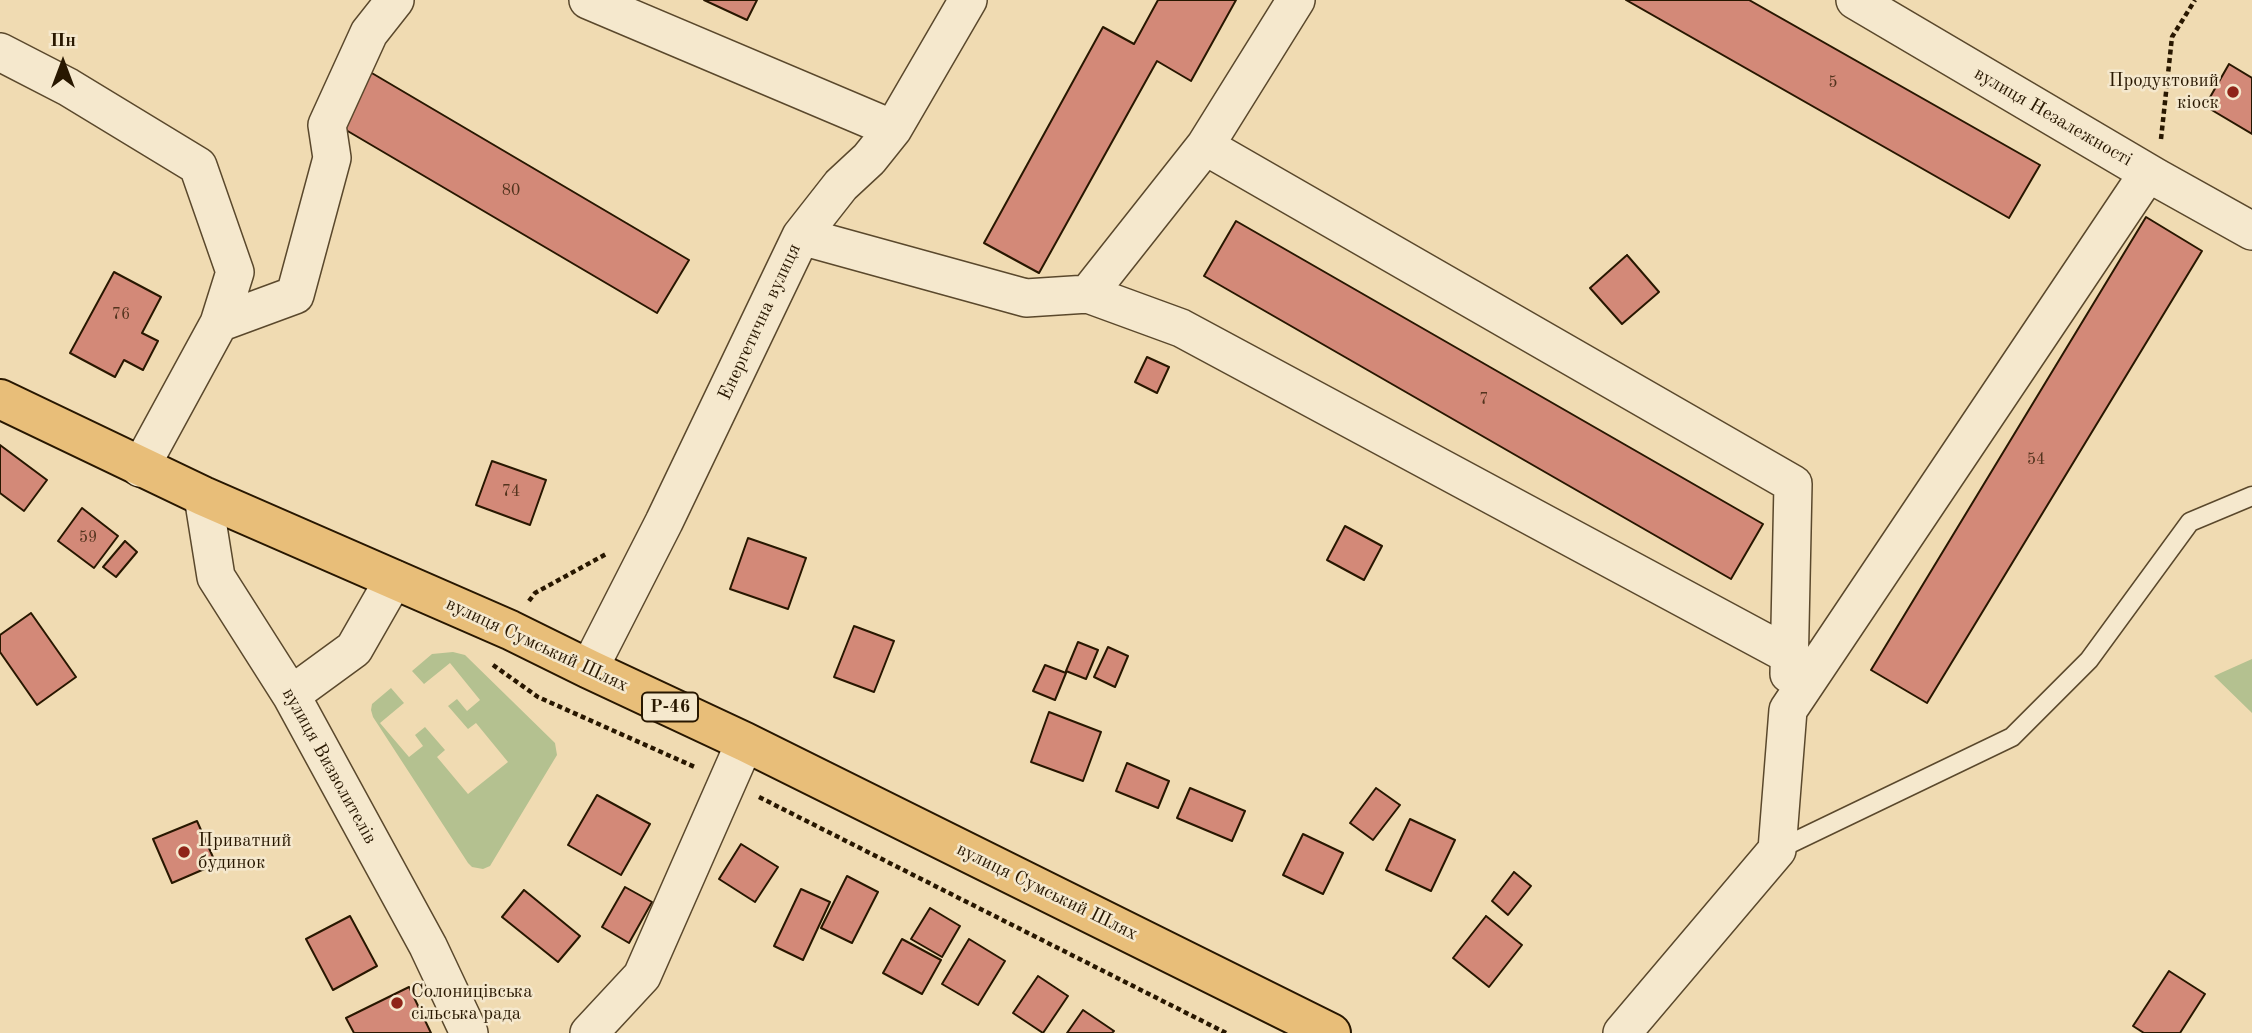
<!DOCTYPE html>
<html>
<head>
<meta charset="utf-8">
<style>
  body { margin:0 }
  #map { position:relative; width:2252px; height:1033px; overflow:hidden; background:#f0dbb2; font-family:"Old Standard TT",serif }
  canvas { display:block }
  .north { position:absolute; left:28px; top:28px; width:70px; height:70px; -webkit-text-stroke:5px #f5e8cd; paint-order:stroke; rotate:0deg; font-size:19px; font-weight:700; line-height:28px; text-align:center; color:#281700 }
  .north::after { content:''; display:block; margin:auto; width:24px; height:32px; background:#281700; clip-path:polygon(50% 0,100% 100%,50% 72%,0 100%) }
</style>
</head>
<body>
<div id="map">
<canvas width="2252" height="1033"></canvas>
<div class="north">Пн</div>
</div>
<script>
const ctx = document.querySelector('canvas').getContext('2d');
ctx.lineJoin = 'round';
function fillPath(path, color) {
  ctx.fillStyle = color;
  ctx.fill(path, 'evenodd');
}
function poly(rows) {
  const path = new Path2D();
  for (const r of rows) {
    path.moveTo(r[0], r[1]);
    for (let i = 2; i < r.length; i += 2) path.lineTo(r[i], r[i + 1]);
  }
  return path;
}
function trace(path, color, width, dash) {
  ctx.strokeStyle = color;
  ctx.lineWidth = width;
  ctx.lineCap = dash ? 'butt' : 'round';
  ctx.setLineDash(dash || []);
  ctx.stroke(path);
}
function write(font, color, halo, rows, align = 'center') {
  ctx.font = font + ' "Old Standard TT",serif';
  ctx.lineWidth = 5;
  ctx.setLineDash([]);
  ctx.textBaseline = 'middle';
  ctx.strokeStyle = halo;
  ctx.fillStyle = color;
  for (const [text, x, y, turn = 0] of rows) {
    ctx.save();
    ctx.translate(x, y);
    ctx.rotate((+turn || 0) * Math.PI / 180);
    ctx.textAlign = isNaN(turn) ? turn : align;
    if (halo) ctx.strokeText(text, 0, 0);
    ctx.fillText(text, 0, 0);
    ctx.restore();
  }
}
fillPath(poly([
  [453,652,465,655,555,743,557,755,490,866,483,869,472,867,468,863,373,717,371,710,372,704,391,688,404,703,380,723,409,757,423,746,415,735,425,727,445,750,437,757,468,794,508,762,476,723,468,729,448,706,457,699,467,711,480,700,450,663,424,684,412,671,432,654],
  [2252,659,2252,713,2214,676]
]), '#b4c190');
const building = poly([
  [704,0,757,0,747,20,704,0],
  [1158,0,1236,0,1191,81,1157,61,1039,273,984,243,1103,27,1134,44,1158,0],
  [1626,0,1749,0,2040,165,2009,218,1626,0],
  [2229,64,2252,78,2252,134,2205,106,2229,64],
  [365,69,689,260,657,313,334,123,365,69],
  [2146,217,2202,251,1927,703,1871,670,2146,217],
  [1236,221,1763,524,1731,579,1204,276,1236,221],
  [1627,255,1659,292,1622,324,1590,288,1627,255],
  [114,272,161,297,142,333,158,341,143,370,124,360,115,377,70,353,114,272],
  [1147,357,1169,367,1157,393,1135,382,1147,357],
  [0,445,47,480,24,511,0,493,0,445],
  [492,461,546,480,530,525,476,505,492,461],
  [82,508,118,536,94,568,58,541,82,508],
  [1345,526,1382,546,1364,580,1327,560,1345,526],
  [748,538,806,558,788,609,730,589,748,538],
  [125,541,137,552,116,577,103,567,125,541],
  [31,613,76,677,37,705,0,652,0,635,31,613],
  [854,626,894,641,874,692,834,677,854,626],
  [1078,642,1098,650,1086,679,1066,671,1078,642],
  [1108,647,1128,656,1115,687,1094,677,1108,647],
  [1045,665,1066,673,1055,700,1033,691,1045,665],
  [1049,712,1101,732,1083,781,1031,762,1049,712],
  [1127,763,1169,781,1158,808,1116,791,1127,763],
  [1190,788,1245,811,1232,841,1177,818,1190,788],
  [1376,788,1400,805,1373,840,1350,823,1376,788],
  [597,795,650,824,621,875,568,845,597,795],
  [1410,819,1455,840,1431,891,1386,870,1410,819],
  [197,821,216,864,172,883,153,839,197,821],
  [1303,834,1343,853,1323,894,1283,875,1303,834],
  [741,844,778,867,755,902,719,879,741,844],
  [1514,872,1531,886,1508,915,1492,901,1514,872],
  [847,876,878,892,852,943,821,928,847,876],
  [625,887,652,902,629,943,602,927,625,887],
  [801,889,830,902,803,960,774,946,801,889],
  [524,890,580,936,558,962,502,917,524,890],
  [930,908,960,926,942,957,911,939,930,908],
  [350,916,377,966,333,990,306,939,350,916],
  [1486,916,1522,945,1489,987,1453,958,1486,916],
  [902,939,941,960,922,994,883,973,902,939],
  [969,939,1005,961,978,1005,942,984,969,939],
  [2169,971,2205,994,2180,1033,2144,1033,2133,1026,2169,971],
  [1038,976,1068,996,1043,1033,1013,1013,1038,976],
  [409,987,431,1033,354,1033,346,1018,409,987],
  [1083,1010,1114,1031,1112,1033,1067,1033,1083,1010]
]);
fillPath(building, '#d38978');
trace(building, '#281700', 2);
const lane = poly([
  [1777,850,2012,737,2089,660,2190,522,2252,496]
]);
const street = poly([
  [588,0,893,129],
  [1855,0,2157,178,2252,231],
  [0,52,68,87,198,166,235,272,219,323,140,468],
  [1205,146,1793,484,1789,674],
  [801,236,1026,298,1088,294,1181,328,1789,655],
  [1088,294,1205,146,1296,0],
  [219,323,295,295,332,158,327,125,369,33,395,0],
  [203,496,216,577,291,695,428,946,469,1033],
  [589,669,664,522,801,236,841,185,869,159,893,129,968,0],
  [291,695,354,649,394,579],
  [589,1033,642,976,745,742],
  [1622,1033,1777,850,1788,710,2148,173]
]);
const primary = poly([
  [0,399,203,496,510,630,589,669,745,742,1331,1033]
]);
trace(lane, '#5a482c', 21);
trace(street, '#5a482c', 40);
trace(primary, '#281700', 42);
trace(poly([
  [2161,139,2172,37,2195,0],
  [529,601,535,593,608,553],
  [493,665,538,697,697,768],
  [759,797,1226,1033]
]), '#281700', 4.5, [5, 3.5]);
trace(lane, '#f5e8cd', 18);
trace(street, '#f5e8cd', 37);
trace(primary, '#e8be79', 38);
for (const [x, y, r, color] of [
  [2233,92,7,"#8f2418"],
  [184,852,7,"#8f2418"],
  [397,1003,7,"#8f2418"]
]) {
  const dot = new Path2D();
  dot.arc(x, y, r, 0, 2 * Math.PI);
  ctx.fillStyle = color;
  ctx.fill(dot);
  trace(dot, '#f5e8cd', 2.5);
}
write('16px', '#53341e', null, [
  ["5",1833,83],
  ["80",511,191],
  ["76",121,315],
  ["7",1484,400],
  ["54",2036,460],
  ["74",511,492],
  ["59",88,538]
]);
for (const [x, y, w] of [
  [670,707,56]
]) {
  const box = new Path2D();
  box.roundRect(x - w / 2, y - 14.5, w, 29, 5);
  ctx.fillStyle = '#f5e8cd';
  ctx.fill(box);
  trace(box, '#281700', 2);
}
write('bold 18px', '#281700', null, [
  ["Р-46",670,707]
]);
write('19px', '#281700', '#f5e8cd', [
  ["Продуктовий",2219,81,"right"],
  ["кіоск",2219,103,"right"],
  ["Приватний",198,841],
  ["будинок",198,863],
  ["Солоницівська",411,992],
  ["сільська рада",411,1014]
], 'left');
write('19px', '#281700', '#f5e8cd', [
  ["вулиця Незалежності",2053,117,30],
  ["Енергетична вулиця",760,322,-65],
  ["вулиця Сумський Шлях",537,645,25],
  ["вулиця Визволителів",329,766,61],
  ["вулиця Сумський Шлях",1047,892,26]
]);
</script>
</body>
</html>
